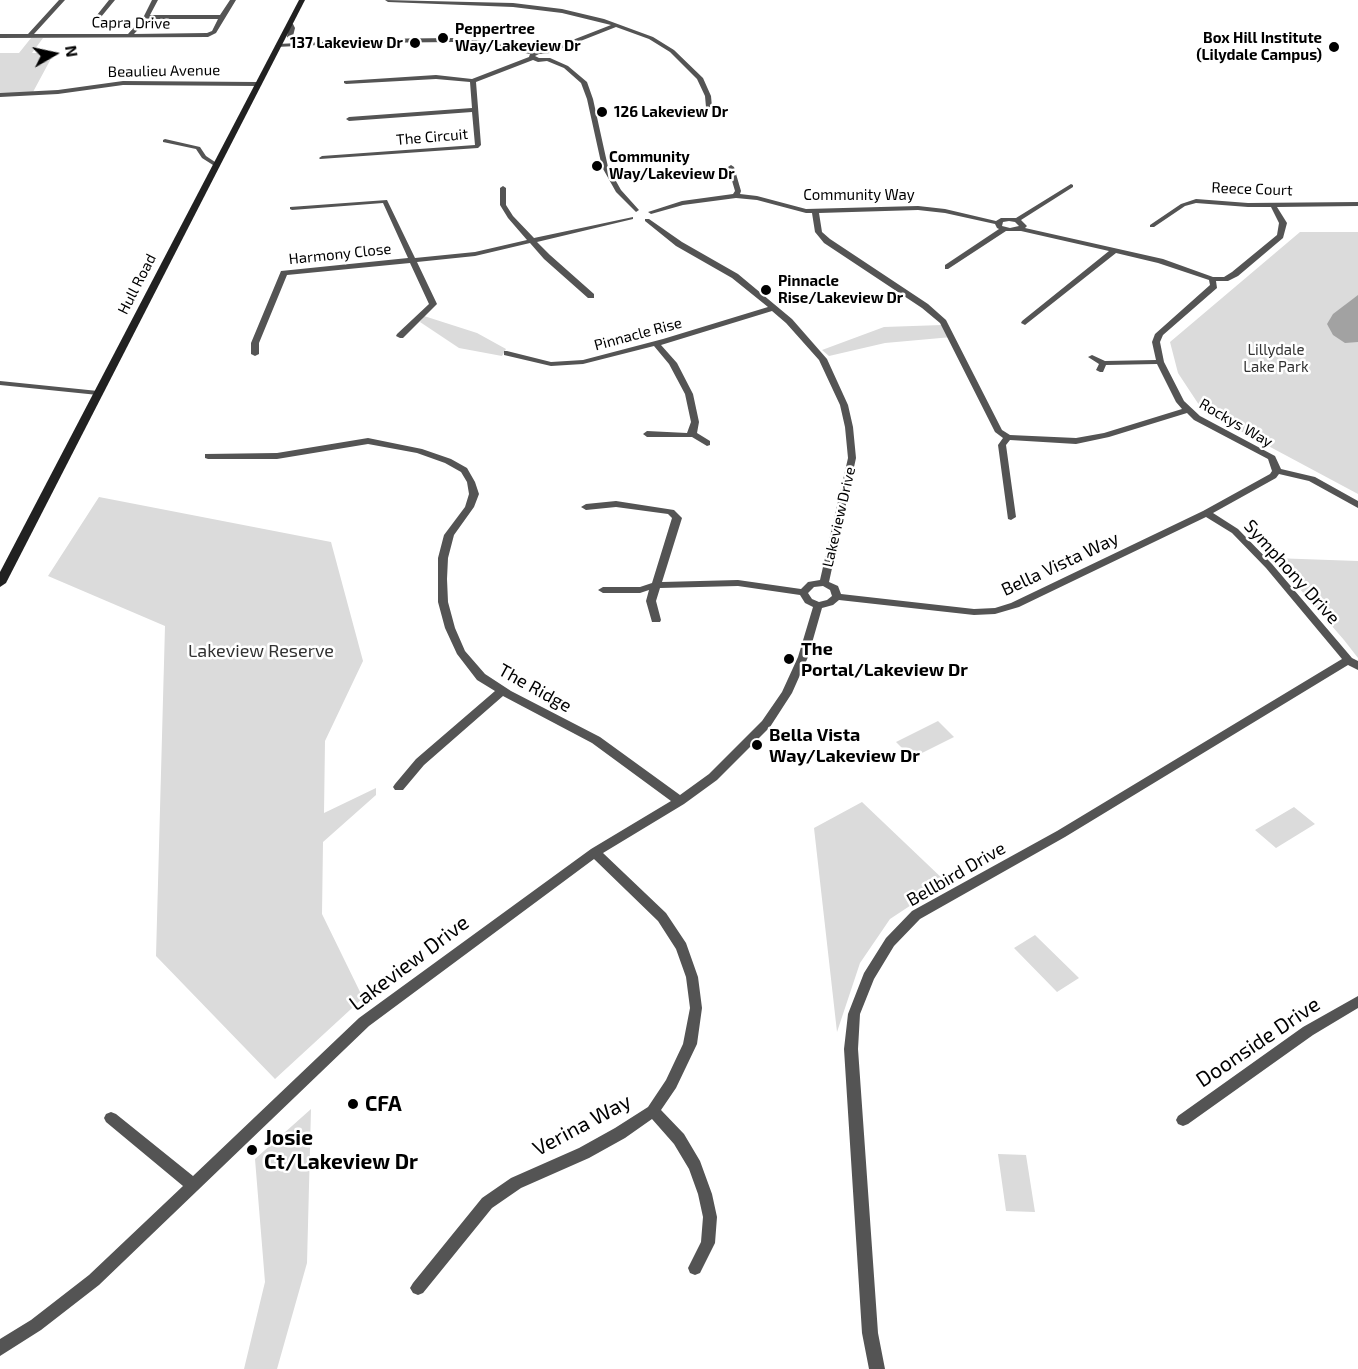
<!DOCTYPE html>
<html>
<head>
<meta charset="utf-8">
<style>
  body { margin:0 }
  #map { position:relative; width:1358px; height:1369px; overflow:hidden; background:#fff; font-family:"Exo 2",sans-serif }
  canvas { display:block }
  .north { position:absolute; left:24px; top:24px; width:60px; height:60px; -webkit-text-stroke:4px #fff; paint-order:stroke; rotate:81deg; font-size:16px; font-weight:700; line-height:24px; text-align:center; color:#000 }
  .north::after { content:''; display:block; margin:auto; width:21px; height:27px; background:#000; clip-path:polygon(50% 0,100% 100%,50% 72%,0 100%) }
</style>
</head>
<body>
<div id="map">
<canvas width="1358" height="1369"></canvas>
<div class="north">N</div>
</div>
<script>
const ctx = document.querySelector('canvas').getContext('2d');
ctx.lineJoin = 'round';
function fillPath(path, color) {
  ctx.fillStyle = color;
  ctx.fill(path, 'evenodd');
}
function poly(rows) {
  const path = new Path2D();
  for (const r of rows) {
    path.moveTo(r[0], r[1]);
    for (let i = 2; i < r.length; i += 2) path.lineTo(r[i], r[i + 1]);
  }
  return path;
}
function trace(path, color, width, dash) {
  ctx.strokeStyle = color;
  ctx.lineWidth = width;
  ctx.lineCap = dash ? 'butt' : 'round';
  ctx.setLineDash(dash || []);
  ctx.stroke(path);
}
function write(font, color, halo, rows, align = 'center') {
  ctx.font = font + ' "Exo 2",sans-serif';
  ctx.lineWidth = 5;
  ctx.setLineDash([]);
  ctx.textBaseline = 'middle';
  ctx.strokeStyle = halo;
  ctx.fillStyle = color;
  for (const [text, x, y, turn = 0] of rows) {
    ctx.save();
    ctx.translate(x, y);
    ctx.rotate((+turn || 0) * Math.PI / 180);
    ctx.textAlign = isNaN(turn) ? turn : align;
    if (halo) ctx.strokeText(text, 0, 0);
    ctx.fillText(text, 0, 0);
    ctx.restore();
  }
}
fillPath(poly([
  [31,38,43,38,32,53,54,53,33,92,0,94,0,53,19,53],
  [1300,232,1358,232,1358,494,1203,411,1178,373,1170,342],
  [424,316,477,333,506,349,502,356,459,348,420,322],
  [942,325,952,337,885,343,829,356,822,350,884,327],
  [99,497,331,542,363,661,325,741,324,813,376,788,376,795,323,842,322,914,363,998,275,1079,156,956,165,626,48,576],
  [1273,558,1358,561,1358,658,1344,640],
  [938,721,954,737,912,758,896,742],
  [862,802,946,882,890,919,860,963,837,1032,814,828],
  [1294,807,1315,824,1276,848,1255,830],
  [1035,935,1079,978,1057,992,1014,948],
  [311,1109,307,1263,277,1369,244,1369,265,1282,255,1159],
  [998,1154,1026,1155,1035,1212,1006,1211]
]), '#dbdbdb');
fillPath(poly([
  [1358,295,1358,342,1345,343,1333,335,1327,324,1333,314]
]), '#a2a2a2');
fillPath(poly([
  [59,0,65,0,34,34,128,34,144,16,152,0,158,0,150,15,220,15,230,0,236,0,216,33,208,37,0,38,0,34,28,34,59,0],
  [148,19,218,19,212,31,207,33,134,34,148,19],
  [109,0,115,0,101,17,97,17,97,15,109,0],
  [385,0,513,3,562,9,604,19,653,37,674,50,703,78,711,96,712,107,709,109,706,107,705,96,697,79,670,52,649,39,616,27,550,53,539,54,535,56,539,58,550,58,568,66,587,82,593,99,608,167,621,190,639,210,636,212,616,192,602,167,587,99,581,83,564,68,547,61,538,62,533,60,476,82,481,145,478,148,320,159,319,158,322,156,475,145,472,112,349,121,346,119,349,117,472,108,470,82,436,79,346,84,344,83,344,81,436,75,472,79,529,57,530,54,491,46,453,42,361,43,276,47,275,46,278,44,298,43,287,37,289,24,293,24,295,28,293,36,307,43,361,39,453,38,491,42,534,52,547,50,611,25,562,13,513,7,388,2,385,0],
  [123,81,257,82,260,84,257,86,123,85,58,94,0,97,0,93,58,90,123,81],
  [165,139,200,147,206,156,218,164,213,165,202,158,196,149,163,142,163,140,165,139],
  [731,165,734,167,741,191,740,194,757,196,806,209,918,206,945,209,996,221,1001,218,1016,218,1071,184,1073,185,1073,187,1021,220,1027,226,1025,228,1163,259,1213,277,1224,277,1232,272,1277,235,1279,223,1271,207,1248,207,1196,203,1185,206,1154,227,1150,227,1150,225,1181,204,1196,199,1248,203,1358,202,1358,206,1277,207,1287,223,1283,238,1238,276,1228,281,1216,281,1217,288,1163,335,1160,342,1164,362,1184,401,1200,416,1275,456,1281,469,1315,477,1358,501,1358,508,1309,481,1279,474,1276,478,1213,513,1238,529,1272,564,1352,658,1358,661,1358,670,1348,665,1065,837,920,919,894,946,874,979,860,1014,858,1049,878,1333,885,1369,869,1369,862,1333,844,1049,848,1014,864,973,886,938,912,911,1057,831,1342,659,1266,568,1232,533,1206,517,1019,607,995,614,974,615,839,600,833,605,822,608,808,657,792,693,770,727,717,780,684,804,603,853,666,913,686,943,698,977,702,1008,697,1044,676,1088,661,1110,684,1134,700,1161,712,1194,717,1217,715,1243,700,1273,695,1275,690,1273,688,1268,701,1242,703,1217,698,1194,689,1169,674,1144,652,1119,625,1138,589,1158,521,1188,492,1208,423,1293,418,1295,413,1293,410,1288,413,1283,482,1198,511,1178,579,1148,615,1128,648,1107,666,1080,683,1044,690,1008,686,977,676,949,658,921,594,859,369,1026,99,1285,41,1330,0,1356,0,1339,31,1320,89,1275,183,1186,106,1122,104,1118,106,1114,111,1112,116,1114,193,1176,359,1018,591,849,671,801,592,743,503,696,424,765,403,790,395,790,393,787,395,784,416,759,495,691,477,680,457,654,445,628,438,602,438,558,444,535,465,507,469,494,467,482,461,472,445,463,417,453,368,444,277,459,208,459,205,458,205,454,277,453,368,438,422,449,451,459,467,468,475,482,479,494,474,507,454,535,448,558,447,579,448,602,455,628,465,651,485,674,511,691,600,737,680,795,709,774,762,721,782,692,798,657,813,607,805,603,800,595,738,586,660,588,656,601,661,620,660,622,652,622,646,601,649,590,640,593,603,593,598,590,603,587,640,587,652,583,672,518,668,514,616,507,586,510,581,507,586,504,616,501,674,510,682,518,662,582,738,580,801,589,808,582,820,580,848,458,845,427,840,405,819,360,786,323,772,311,661,345,677,363,693,394,699,422,697,433,710,441,710,445,707,446,692,437,647,437,643,434,647,431,687,433,691,422,685,394,669,364,654,346,583,364,551,366,504,355,504,351,507,351,551,362,583,360,663,339,768,307,732,278,676,246,645,221,645,219,649,219,682,242,738,274,792,319,827,359,848,405,853,427,856,458,829,582,838,586,841,594,974,609,995,608,1011,603,1203,511,1270,474,1272,471,1268,459,1194,420,1187,413,1109,437,1076,444,1010,440,1006,445,1016,517,1011,520,1008,519,998,445,1003,438,995,432,940,323,922,308,824,243,815,232,812,213,806,213,757,200,736,198,683,205,651,214,648,212,682,201,733,194,735,191,728,167,731,165],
  [918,210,945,213,995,224,997,228,999,229,945,265,945,269,948,269,1006,231,1021,231,1109,251,1022,321,1021,323,1025,325,1116,253,1158,263,1209,280,1210,285,1155,334,1152,342,1156,360,1105,361,1092,355,1088,357,1099,364,1096,370,1100,372,1103,372,1106,365,1157,364,1176,402,1182,409,1104,433,1076,438,1010,435,1002,430,946,320,928,304,830,239,822,232,819,213,918,210],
  [1009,221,1015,222,1019,226,1010,228,1002,226,1003,222,1009,221],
  [823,586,830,590,832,596,827,600,819,602,812,599,808,593,814,587,823,586],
  [503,186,506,188,506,205,513,216,534,238,633,217,633,219,537,242,550,255,594,294,594,298,588,298,544,259,530,243,475,256,417,262,437,304,403,338,400,338,396,336,397,334,429,304,410,263,287,275,259,343,259,354,255,356,251,354,251,343,281,271,408,258,383,203,292,210,290,209,290,207,387,200,415,258,475,252,527,240,508,218,500,205,500,188,503,186],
  [0,381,98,391,102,393,98,395,0,385,0,381],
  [1358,996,1358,1008,1313,1035,1188,1124,1183,1126,1178,1124,1176,1120,1178,1116,1303,1027,1358,996]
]), '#545454');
fillPath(poly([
  [299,0,305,0,6,583,0,587,0,572,299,0]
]), '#212121');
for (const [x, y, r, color] of [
  [443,38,6,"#000"],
  [415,43,6,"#000"],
  [1334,47,6,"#000"],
  [602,112,6,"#000"],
  [597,166,6,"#000"],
  [766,290,6,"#000"],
  [789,659,6,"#000"],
  [757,745,6,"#000"],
  [353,1104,6,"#000"],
  [252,1150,6,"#000"]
]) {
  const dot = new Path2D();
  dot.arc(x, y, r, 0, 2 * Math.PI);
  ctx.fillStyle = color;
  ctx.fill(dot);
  trace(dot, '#fff', 2);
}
write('15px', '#000', '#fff', [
  ["Capra Drive",131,23,1],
  ["Beaulieu Avenue",164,71,-1],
  ["The Circuit",432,137,-5],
  ["Reece Court",1252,189,2],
  ["Community Way",859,195],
  ["Harmony Close",340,254,-6],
  ["Hull Road",137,284,-63],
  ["Pinnacle Rise",638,334,-15],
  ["Rockys Way",1236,423,30],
  ["Lakeview Drive",839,517,-77]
]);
write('bold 15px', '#000', '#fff', [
  ["Peppertree",455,29],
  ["Way/Lakeview Dr",455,46],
  ["Box Hill Institute",1322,38,"right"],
  ["(Lilydale Campus)",1322,55,"right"],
  ["137 Lakeview Dr",403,43,"right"],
  ["126 Lakeview Dr",614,112],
  ["Community",609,157],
  ["Way/Lakeview Dr",609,174],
  ["Pinnacle",778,281],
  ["Rise/Lakeview Dr",778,298]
], 'left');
write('15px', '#323232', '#fff', [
  ["Lillydale",1276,350],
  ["Lake Park",1276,367]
]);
write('18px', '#000', '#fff', [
  ["Bella Vista Way",1060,564,-25],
  ["Symphony Drive",1292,572,48],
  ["The Ridge",535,688,29],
  ["Bellbird Drive",956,874,-30]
]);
write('bold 18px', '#000', '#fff', [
  ["The",801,649],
  ["Portal/Lakeview Dr",801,670],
  ["Bella Vista",769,735],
  ["Way/Lakeview Dr",769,756]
], 'left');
write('18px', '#323232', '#fff', [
  ["Lakeview Reserve",261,651]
]);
write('21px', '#000', '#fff', [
  ["Lakeview Drive",409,963,-37],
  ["Doonside Drive",1258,1042,-34],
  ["Verina Way",582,1125,-28]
]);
write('bold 21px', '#000', '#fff', [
  ["CFA",365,1104],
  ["Josie",264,1138],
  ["Ct/Lakeview Dr",264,1162]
], 'left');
</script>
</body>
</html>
